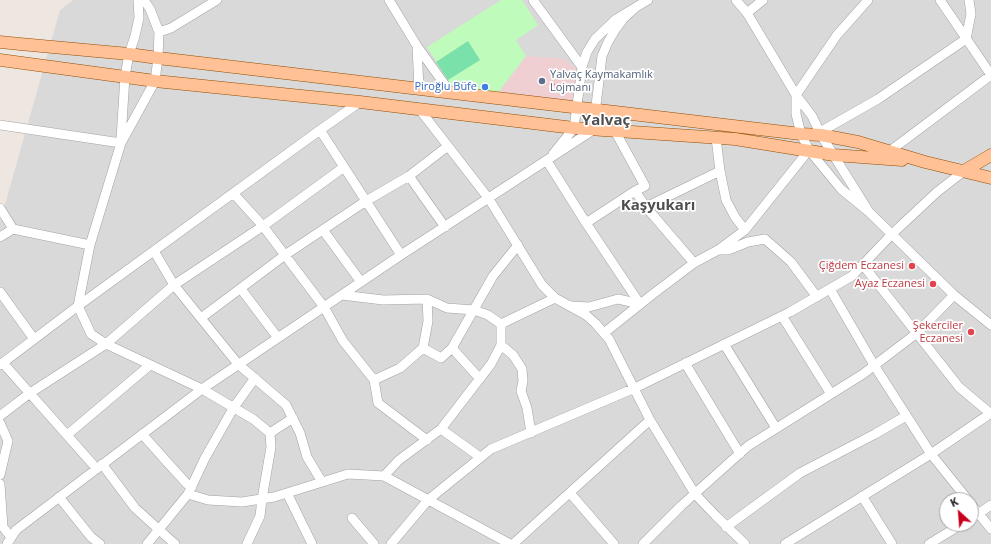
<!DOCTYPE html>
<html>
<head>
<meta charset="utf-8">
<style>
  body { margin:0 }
  #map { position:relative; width:991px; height:544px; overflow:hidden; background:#eee7e1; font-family:"Open Sans",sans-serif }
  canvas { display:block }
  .north { position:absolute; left:939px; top:492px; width:40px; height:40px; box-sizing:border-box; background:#fff; border:1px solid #a4a4a4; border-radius:50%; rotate:334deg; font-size:11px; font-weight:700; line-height:16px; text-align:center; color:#1c1c1c }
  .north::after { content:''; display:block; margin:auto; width:14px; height:18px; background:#c7001d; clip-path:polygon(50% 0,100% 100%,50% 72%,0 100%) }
</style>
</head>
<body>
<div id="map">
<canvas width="991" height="544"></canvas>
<div class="north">K</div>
</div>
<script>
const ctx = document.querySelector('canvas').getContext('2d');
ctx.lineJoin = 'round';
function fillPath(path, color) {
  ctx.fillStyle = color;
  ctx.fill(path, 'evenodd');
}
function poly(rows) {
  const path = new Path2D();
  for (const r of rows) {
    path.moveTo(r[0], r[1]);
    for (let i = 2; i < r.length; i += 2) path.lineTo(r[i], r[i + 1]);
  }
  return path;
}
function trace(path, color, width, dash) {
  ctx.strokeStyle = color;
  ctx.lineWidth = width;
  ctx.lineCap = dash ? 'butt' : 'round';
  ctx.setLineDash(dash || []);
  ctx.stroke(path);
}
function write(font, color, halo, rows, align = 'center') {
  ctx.font = font + ' "Open Sans",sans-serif';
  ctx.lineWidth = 3.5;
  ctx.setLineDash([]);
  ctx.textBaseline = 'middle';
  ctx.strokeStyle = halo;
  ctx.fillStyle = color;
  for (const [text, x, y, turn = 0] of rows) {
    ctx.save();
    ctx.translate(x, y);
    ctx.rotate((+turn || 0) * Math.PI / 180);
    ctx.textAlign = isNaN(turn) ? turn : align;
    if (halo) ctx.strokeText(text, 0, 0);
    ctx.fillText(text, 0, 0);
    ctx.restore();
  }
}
fillPath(poly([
  [73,0,991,0,991,544,0,544,0,222,60,10],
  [947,500,971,500,971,524,947,524]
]), '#dad9d9');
fillPath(poly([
  [526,56,565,59,579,72,575,104,497,94]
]), '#f0cfd2');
fillPath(poly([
  [501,0,522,0,538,25,516,40,526,56,497,94,453,88,427,47]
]), '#bffbba');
fillPath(poly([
  [468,41,480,60,448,80,436,62]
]), '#7be1aa');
const minor = poly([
  [144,0,150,9,159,32,158,58,155,81,121,143,90,245,78,306,91,334,106,344,202,389,253,419,270,433,271,447,262,499,260,516,247,544],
  [389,0,417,46],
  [533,0,582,67],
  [736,0,747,13,796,95,837,35,868,0],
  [940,0,991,75],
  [747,13,763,0],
  [159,32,171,28,217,0],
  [419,89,417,46,450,92],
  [420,110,489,199,542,285,555,298,586,315,595,323,609,339,650,420,695,494,716,516,745,544],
  [0,125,121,143],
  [320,130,401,255],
  [615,131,645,186,635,191],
  [820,132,878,99,966,39,971,14,969,0],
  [716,138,720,171,726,200,735,217,745,230],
  [121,139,125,76,129,54,135,36,139,18,138,0],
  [553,154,574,128,582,67,587,52,595,39,616,19,648,0],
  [886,154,991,75],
  [547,161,586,223,640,304],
  [409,176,445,227],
  [233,193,263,226,324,307,343,341,374,380,378,403,427,440],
  [646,207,720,171],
  [0,208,13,229,90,245],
  [869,212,821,135,812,116,796,95,796,114,801,134,809,150,841,189,869,212,954,295,991,325],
  [586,223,635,191,646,207,694,263],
  [323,230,361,282],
  [0,237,13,229],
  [718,250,728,250,748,242,765,239,791,262,817,297],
  [154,251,174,285,238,364,286,405,300,433,307,457,322,482],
  [863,265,959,387,991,414],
  [241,289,278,338],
  [830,289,874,365,931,454,968,500],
  [0,292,34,339],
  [342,295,383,300,427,299,447,308,474,310,488,315,501,324,555,298],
  [571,306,589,307,618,299,640,304],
  [782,316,831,394],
  [201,318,285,255,366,201,409,176,448,146],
  [604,333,653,294,694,263,718,250,745,230,809,150],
  [724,344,776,428],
  [501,345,513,355,522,369,523,381,521,391,527,408,531,433],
  [423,348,441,358,452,348,493,276,518,245],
  [452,348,480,379],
  [3,363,97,469],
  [685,363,740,454],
  [0,365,78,306,320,130,360,102],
  [374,380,400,368,423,348,428,321,427,299],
  [0,416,30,393,106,344,174,285,263,226,344,167],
  [0,423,8,441,0,475],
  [441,429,480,457],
  [270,433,293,418],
  [142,434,167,462,187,484,192,487],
  [67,435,150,365],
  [102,464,135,508,175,544],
  [384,476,399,460,441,429,491,364,501,345,501,324],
  [0,484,3,527,11,537],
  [287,493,312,544],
  [570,493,614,544],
  [188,494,208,500,242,502,274,497,348,474,384,476,510,544],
  [862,496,892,544],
  [59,497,91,537,100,544],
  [971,504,991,529],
  [352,518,374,544],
  [971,519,991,505],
  [726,527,800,473,875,434,906,416],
  [7,544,16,530,202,389,401,255,593,130,602,56,608,42,615,30,623,19,635,8],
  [147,544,188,494,205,458,234,407,255,378],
  [391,544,428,500,491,449,635,388,790,312,852,276,892,234,937,192,964,171],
  [513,544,650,420],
  [643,544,681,506,748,446,863,374,917,333,954,295],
  [785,544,931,454,991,413],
  [929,544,962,524]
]);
const major = poly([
  [0,42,20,44,129,54,158,58,801,134,821,135,858,142,925,162,991,178],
  [0,60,155,81,360,102,574,128,735,139,834,155,902,160],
  [964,171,991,155]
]);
trace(minor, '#a3a3a3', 10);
trace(major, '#934d00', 13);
trace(poly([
  [549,84,571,86]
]), '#fe6168', 1.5, [2, 2]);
trace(minor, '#fff', 9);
trace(major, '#ffc195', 12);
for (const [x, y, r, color] of [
  [542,81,4,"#5c6f8a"],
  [485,87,4,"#3f7fe0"],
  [912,266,4,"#e0444e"],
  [933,284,4,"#e0444e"],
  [971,332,4,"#e0444e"]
]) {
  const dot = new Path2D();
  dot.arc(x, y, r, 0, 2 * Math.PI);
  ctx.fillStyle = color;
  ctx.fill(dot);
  trace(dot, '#fff', 1.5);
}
write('11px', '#4e5e75', '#fff', [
  ["Yalvaç Kaymakamlık",550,75],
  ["Lojmanı",550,88]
], 'left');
write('11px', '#366cbe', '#fff', [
  ["Piroğlu Büfe",477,87]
], 'right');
write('11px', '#be3a42', '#fff', [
  ["Çiğdem Eczanesi",904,266],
  ["Ayaz Eczanesi",925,284],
  ["Şekerciler",963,326],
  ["Eczanesi",963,339]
], 'right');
write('bold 15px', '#4f4f4f', '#fff', [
  ["Yalvaç",606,121],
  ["Kaşyukarı",658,206]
]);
</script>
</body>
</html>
